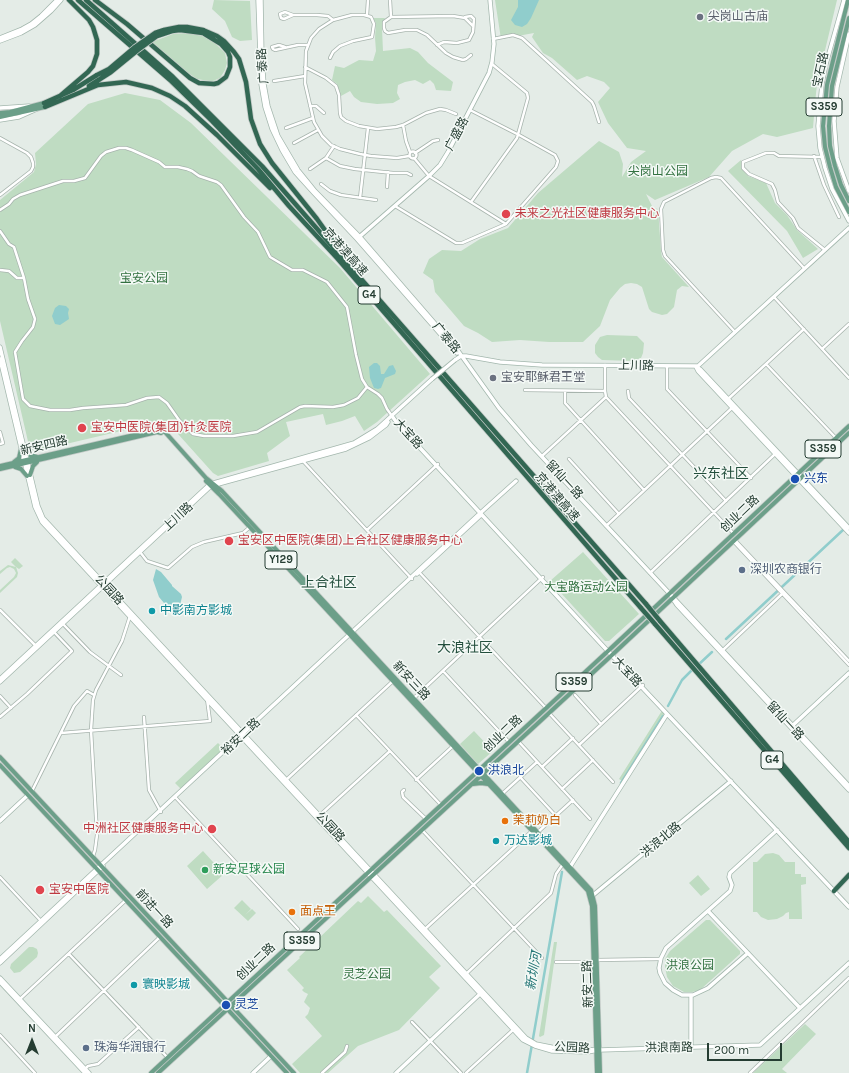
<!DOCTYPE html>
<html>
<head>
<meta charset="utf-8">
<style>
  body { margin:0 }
  #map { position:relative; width:849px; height:1073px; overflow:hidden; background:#e4ece7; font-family:Karla,sans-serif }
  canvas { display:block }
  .north { position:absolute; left:12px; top:1021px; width:40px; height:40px; -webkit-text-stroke:3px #f4f9f6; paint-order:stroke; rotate:0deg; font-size:11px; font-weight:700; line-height:16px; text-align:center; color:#253d32 }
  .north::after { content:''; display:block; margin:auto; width:14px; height:18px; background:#253d32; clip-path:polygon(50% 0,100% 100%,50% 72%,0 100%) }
  .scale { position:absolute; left:707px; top:1043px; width:75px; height:18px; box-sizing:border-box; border:2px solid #253d32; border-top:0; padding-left:5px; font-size:12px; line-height:14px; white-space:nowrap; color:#253d32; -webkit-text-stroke:3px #f4f9f6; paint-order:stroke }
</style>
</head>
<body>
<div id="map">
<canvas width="849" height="1073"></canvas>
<div class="north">N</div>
<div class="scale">200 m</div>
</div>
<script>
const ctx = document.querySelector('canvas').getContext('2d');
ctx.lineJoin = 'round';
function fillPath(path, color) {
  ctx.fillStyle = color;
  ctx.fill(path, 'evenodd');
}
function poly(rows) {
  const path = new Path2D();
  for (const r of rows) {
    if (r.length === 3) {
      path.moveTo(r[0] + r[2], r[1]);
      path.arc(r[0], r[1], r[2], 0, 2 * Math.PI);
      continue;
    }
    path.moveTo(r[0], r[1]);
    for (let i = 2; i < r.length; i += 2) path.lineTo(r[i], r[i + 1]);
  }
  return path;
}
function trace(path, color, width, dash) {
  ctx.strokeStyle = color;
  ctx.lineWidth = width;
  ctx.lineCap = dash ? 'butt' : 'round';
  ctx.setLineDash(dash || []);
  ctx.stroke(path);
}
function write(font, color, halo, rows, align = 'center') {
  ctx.font = font + ' Karla,"Noto Sans SC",sans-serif';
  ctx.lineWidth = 3;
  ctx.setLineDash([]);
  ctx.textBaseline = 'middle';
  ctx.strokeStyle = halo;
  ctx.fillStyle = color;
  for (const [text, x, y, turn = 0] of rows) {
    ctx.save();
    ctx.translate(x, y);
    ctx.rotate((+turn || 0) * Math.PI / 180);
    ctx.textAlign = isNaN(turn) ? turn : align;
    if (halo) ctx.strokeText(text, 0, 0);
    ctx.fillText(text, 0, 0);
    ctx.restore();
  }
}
fillPath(poly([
  [214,0,250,1,252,40,240,41,232,37,225,21,212,9],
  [495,0,837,0,817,84,815,103,813,128,777,137,763,134,732,151,709,177,655,200,646,194,653,208,658,209,661,251,662,257,689,287,682,286,677,290,674,307,667,314,662,315,652,312,649,309,642,287,637,284,631,283,625,284,620,288,610,300,600,326,583,342,549,342,520,340,492,342,478,333,464,326,435,292,433,280,423,273,429,259,442,250,461,251,480,239,508,228,538,193,599,141,619,152,623,164,622,177,631,162,646,151,627,148,608,123,598,102,610,88,604,82,587,76,577,80,552,58,543,53,532,37,534,33,501,39],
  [373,18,385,18,383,22,382,29,383,51,410,48,418,52,428,63,453,82,451,91,436,90,434,84,430,80,423,84,415,80,405,82,398,85,397,93,400,99,393,103,377,104,361,102,354,97,350,91,341,96,337,84,332,80,335,66,344,68,359,60,373,61,376,51,375,38,376,23],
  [188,33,202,36,214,42,225,53,227,63,225,70,220,78,213,81,209,81,197,79,187,72,152,42,173,34],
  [125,93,160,100,191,123,340,268,430,374,377,422,364,431,355,416,342,421,326,425,323,414,286,422,290,436,267,453,269,461,218,476,213,473,170,425,151,424,36,451,30,450,0,321,0,200,34,172,36,164,35,153,88,104],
  [741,160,741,168,748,176,766,183,775,203,787,215,797,230,818,249,803,258,787,231,728,171],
  [607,335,637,336,644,343,643,353,641,358,634,361,602,360,598,357,595,353,595,345,600,337],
  [583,552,639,614,609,641,605,641,550,581],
  [15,558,23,566,19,569,16,567,18,573,17,577,0,593,0,590,14,577,16,573,14,569,10,567,7,568,0,574,0,571,8,565,16,567,11,562],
  [663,709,667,714,624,782,619,779],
  [474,731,493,751,478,764,460,744],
  [218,743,224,749,181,789,175,783],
  [203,851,224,874,207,889,187,866],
  [773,853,779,855,785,862,795,862,795,874,801,874,801,877,806,877,806,884,801,885,802,919,789,919,789,912,786,913,783,916,777,919,768,920,761,917,757,912,753,912,753,862,757,862,765,854],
  [698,875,710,889,701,896,689,883],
  [368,896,384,912,387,910,441,966,429,977,440,988,399,1030,358,1046,328,1073,300,1073,292,1064,322,1036,305,1017,308,1014,310,1008,304,1002,308,994,304,992,302,990,304,988,287,970,300,958,299,957,358,901,361,903],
  [242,900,251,909,245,915,252,909,256,913,248,921,234,908],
  [706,920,710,920,740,951,740,954,700,990,692,992,684,992,673,986,667,977,665,967,665,959,670,951],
  [554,942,557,942,544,1035,540,1037,539,1036],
  [29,947,33,947,37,949,38,953,37,957,20,972,14,973,10,968,11,964],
  [805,1024,816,1034,782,1069,787,1073,753,1073]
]), '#bfdcc2');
fillPath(poly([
  [518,0,539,0,531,18,527,24,522,27,515,25,511,20,518,7],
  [59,305,66,306,69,309,68,313,69,319,60,325,55,324,52,316,55,308],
  [374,363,377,363,380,366,381,374,384,374,389,366,393,365,396,371,395,374,385,378,381,388,378,389,374,388,370,378,369,367],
  [156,569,161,572,172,585,172,586,181,594,182,597,180,605,178,609,175,611,169,609,159,597,153,580]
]), '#90cdcc');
trace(poly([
  [726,639,843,530],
  [697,666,712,652],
  [668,706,682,680,693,669],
  [621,783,663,716],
  [527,1073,562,872]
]), '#90cdcc', 2.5);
const street = poly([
  [390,0,391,17],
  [293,15,285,12,280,14,281,18,284,19,293,15,317,15,328,16,333,20],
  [367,15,368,0],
  [465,18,453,16,391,17,384,22,384,28,385,31,388,33,405,30,417,30,427,35,446,53,453,57,463,60,466,59,471,55],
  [493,39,513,35,522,38,592,102,594,106,599,122],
  [437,45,444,42,457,43,469,40,473,32,474,19,471,16,465,17,465,18,473,26],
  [285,47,279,45,272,47,273,49,275,50,298,45,308,45],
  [330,58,333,52,340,46,353,41,372,37,374,24,371,17,364,15,352,15,333,20,319,29,311,38,306,51,305,83,314,122,322,136,331,145,340,149,360,154,371,156,397,158,409,156],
  [305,67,326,78,336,86,339,95,340,113,341,117,346,121,359,126,377,129,396,127,403,125,426,113,440,109,446,110,456,114],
  [274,81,305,76],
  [310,106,316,106,324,113],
  [403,125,406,141,410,152],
  [286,128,313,118],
  [0,138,27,153,31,157,33,163,33,167,31,171,0,195],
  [294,143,318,130],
  [413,155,3.5],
  [415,153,433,141,438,140],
  [814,156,824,185,839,217],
  [822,157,779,156,774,153,766,153,743,162,743,168,749,174,772,184,775,190,778,202,793,218,798,228,825,250],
  [326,158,340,166,355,169,393,173,407,173,411,175],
  [414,158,429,176,506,224],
  [310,169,326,158,334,146],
  [321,184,330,191,341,195,376,200],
  [387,187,388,172],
  [360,198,368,128],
  [471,202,517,138,528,98,527,93,492,64],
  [395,206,456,243,462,243,506,224,556,167,558,161,555,155,519,135,470,110],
  [0,210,9,204,13,199,20,195,63,181,74,181,85,178,101,156,106,152,119,148,126,148,132,150,159,162,165,167,178,167,187,169,192,171,199,176,217,182,221,185,244,217,258,232,270,257,292,270,303,270,327,282,347,307,356,355,362,379,367,387,378,394,382,398,387,409,392,416],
  [0,231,9,244,14,247,24,278,28,299,35,319,33,327,22,341,15,352,23,399,30,406,50,410,70,410,83,408,126,405,147,398,159,397,167,403,179,420,193,434,204,436,233,436,257,432,300,407,305,406,333,407,344,405,358,398,367,387],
  [0,270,9,271,17,278,24,278],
  [774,297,849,378],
  [735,332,665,256,663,250,661,209,664,202,711,178,716,177,721,178,804,268],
  [822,349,849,324],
  [766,364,836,438],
  [605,365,605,391,606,397,734,534],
  [667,366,667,389,751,478],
  [525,390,605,391],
  [565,391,565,403,644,490],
  [628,391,629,398,726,501],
  [728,399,804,329],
  [0,432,3,443,0,444],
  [542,456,606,397],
  [569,459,619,514],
  [302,460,412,579],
  [606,526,733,407],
  [367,530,438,464],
  [735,540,849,661],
  [734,542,849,665],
  [140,552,147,561,168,568,192,547,204,542,243,533,250,527],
  [418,571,546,708],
  [650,573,774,455],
  [0,610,36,646],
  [63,624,90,652,121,675],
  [723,650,782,594],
  [443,671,509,742],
  [575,695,601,724],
  [0,696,11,708],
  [414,698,543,577],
  [549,713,613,782],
  [356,715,441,805],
  [0,717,27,694,72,651,54,632],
  [144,717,149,790,161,812],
  [61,733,210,721,207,699],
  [518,741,590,819],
  [579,745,643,685],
  [542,767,573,738],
  [520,777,556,816],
  [286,780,393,681],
  [416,780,453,746],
  [562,789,593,760],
  [404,790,402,792,403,797,426,819],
  [32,791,74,706,87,691,94,695],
  [502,794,537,762],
  [176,798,298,929],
  [319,816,390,751],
  [422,830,542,958],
  [538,832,573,800],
  [93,856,95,850,97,835,91,730,93,700,96,690,122,641,130,616],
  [0,877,41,921],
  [425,929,532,831],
  [69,954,168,1058],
  [597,960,660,959],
  [556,962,593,962],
  [466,974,549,895,551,893,556,874,563,864],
  [20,999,126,900],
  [412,1022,461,1073],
  [0,1035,35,1073],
  [55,1037,160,937],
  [85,1069,88,1066,98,1064,139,1027],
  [322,1073,345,1052,347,1046],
  [466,1073,514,1029],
  [750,1073,849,978]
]);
const secondary = poly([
  [258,0,261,84,265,107,272,129,282,150,295,172,313,192,357,239,457,353],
  [261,0,262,59,264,84,268,106,278,136,298,170,315,191,360,237,456,348,499,408,531,445,849,786],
  [844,0,826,64,822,84,818,126,820,148,825,168,832,189,849,221],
  [849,34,837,87,834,121,837,158,849,191],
  [0,38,22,29,31,24,41,16,57,0],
  [0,41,21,33,35,25,51,11,61,0],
  [0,108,29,106],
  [0,120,19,117,37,109],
  [358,238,429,176,440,165,448,152,489,73,492,62,494,44,490,0],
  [0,347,38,506,43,518,526,1038,536,1044,561,1049,600,1050,760,1045,849,963],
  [0,359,35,507,42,522,523,1040,535,1046,552,1051,588,1052,598,1050],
  [455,360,461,356,466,356,500,362,542,365,698,366,849,228],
  [696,367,698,371,849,533],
  [696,367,700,369,849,528],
  [392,416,397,423,604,647,849,907],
  [417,574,480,516],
  [673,599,677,605,849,790],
  [0,679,210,484,354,443,377,429,432,379],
  [0,682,211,486,346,449,369,438,386,425,388,422],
  [791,727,849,673],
  [0,821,28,795],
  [570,867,667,714],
  [592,896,731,781],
  [708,911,800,1008],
  [748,953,708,988,693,995,682,995,673,990,665,983,660,973,659,968,661,958,666,948,730,891,732,885,729,877,730,873,777,830],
  [0,959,477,516,516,481],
  [0,963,103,866],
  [0,978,89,1073],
  [0,982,85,1073],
  [691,995,691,1048],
  [253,1073,271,1056],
  [396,1073,481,993]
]);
const primary = poly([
  [848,0,827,85,823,126,825,147,830,167,836,187,849,212],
  [849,18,832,86,829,126,830,146,835,166,841,185,849,201],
  [0,113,10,112,44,103],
  [0,117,45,107],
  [24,448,30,455,37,457],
  [14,462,19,458,21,449],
  [0,466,156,430,165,432,206,478,222,491,591,890,595,906,600,1073],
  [15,467,21,469,27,476],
  [0,469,157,432,161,433],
  [30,475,33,466,37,462],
  [206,481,219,494,588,891,592,906,597,1073],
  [0,757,294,1073],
  [0,765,287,1073],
  [473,784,481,783,488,784],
  [151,1073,608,651,849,426],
  [158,1073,612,655,849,433]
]);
const highway = poly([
  [78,0,170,80,212,121,258,169,289,206,337,258,641,608],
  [86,0,173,77,262,166,646,604],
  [95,0,127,24,190,78,199,83,214,84,218,83,226,77,230,67,230,57,228,52,221,44,203,33],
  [203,30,217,36,224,41,234,52,239,59,246,82,251,119,260,144,272,163,317,219,332,240],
  [89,86,100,79],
  [60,96,88,72,93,66,97,54,97,40,93,27,89,20,69,0],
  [44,103,73,90,97,75],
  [45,107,98,85,126,82,152,88,170,96,185,106,217,135,270,188],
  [660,621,849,842],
  [655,624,849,848],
  [834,891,849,875]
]);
trace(street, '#a7b4ad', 4);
trace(secondary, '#a3b7ad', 5);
trace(primary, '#c2c9c6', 5.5);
trace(highway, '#c2c9c6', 6);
trace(street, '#fff', 2.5);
trace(secondary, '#fff', 3.5);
trace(primary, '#6c9f89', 4);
trace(highway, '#326753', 4.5);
const secondaryBridge = poly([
  [432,379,455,360]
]);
const highwayBridge = poly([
  [97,75,109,69,135,47,155,33,164,30,179,27,187,27,203,30],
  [100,79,111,72,138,50,157,36,172,31,180,30,203,33],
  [646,604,660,621],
  [641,608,655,624]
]);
trace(secondaryBridge, '#a3b7ad', 5, []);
trace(highwayBridge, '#c2c9c6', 6, []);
trace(secondaryBridge, '#fff', 3.5);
trace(highwayBridge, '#326753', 4.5);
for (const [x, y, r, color] of [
  [700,17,4,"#6b7280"],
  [506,214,5,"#e0444e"],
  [493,378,4,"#6b7280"],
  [82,428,5,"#e0444e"],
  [795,479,5,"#1a4fb4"],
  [229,541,5,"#e0444e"],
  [742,570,4,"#5c6f8a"],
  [152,611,4,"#0f9aa8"],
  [479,771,5,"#1a4fb4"],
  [505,821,4,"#e8710a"],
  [212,829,5,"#e0444e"],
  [496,841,4,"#0f9aa8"],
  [205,870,4,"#2e9e5b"],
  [40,890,5,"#e0444e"],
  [292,912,4,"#e8710a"],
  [134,985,4,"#0f9aa8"],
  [226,1005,5,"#1a4fb4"],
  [86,1048,4,"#5c6f8a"]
]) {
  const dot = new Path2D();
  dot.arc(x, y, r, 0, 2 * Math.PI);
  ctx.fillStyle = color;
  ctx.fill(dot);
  trace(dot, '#f4f9f6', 1.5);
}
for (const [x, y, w] of [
  [824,107,36],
  [369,295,22],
  [823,449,36],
  [281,560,32],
  [574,682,36],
  [772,760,22],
  [302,941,36]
]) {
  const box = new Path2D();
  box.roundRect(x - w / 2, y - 9, w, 18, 3);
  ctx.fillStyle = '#f4f9f6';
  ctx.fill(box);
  trace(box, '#253d32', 1);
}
write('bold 11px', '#253d32', null, [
  ["S359",824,107],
  ["G4",369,295],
  ["S359",823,449],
  ["Y129",281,560],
  ["S359",574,682],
  ["G4",772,760],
  ["S359",302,941]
]);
write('12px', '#5b616d', '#f4f9f6', [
  ["尖岗山古庙",708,17],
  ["宝安耶稣君王堂",501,378]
], 'left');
write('12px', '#253d32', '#f4f9f6', [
  ["广泰路",263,66,-94],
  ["宝石路",821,70,-78],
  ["广盛路",457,134,-62],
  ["京港澳高速",345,252,48],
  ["广泰路",446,338,51],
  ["上川路",636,366,1],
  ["大宝路",408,434,48],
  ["新安四路",44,446,-13],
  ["留仙一路",564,480,47],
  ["京港澳高速",557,497,49],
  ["创业二路",740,514,-43],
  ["上川路",178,517,-43],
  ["公园路",109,590,47],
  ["大宝路",627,672,47],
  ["新安三路",411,681,47],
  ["留仙一路",785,721,47],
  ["创业二路",503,734,-43],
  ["裕安二路",241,737,-43],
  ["公园路",330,827,47],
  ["洪浪北路",661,840,-40],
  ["前进一路",154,909,47],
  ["创业二路",256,962,-43],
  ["新安二路",588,984,-92],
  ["公园路",572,1048,3],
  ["洪浪南路",669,1048,-1]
]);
write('12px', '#327140', '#f4f9f6', [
  ["尖岗山公园",658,172],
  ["宝安公园",144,279],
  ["大宝路运动公园",586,588],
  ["洪浪公园",690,966],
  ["灵芝公园",367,975]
]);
write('12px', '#be3a42', '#f4f9f6', [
  ["未来之光社区健康服务中心",515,214],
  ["宝安中医院(集团)针灸医院",91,428],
  ["宝安区中医院(集团)上合社区健康服务中心",238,541],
  ["中洲社区健康服务中心",203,829,"right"],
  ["宝安中医院",49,890]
], 'left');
write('12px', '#164399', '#f4f9f6', [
  ["兴东",804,479],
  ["洪浪北",488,771],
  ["灵芝",235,1005]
], 'left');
write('12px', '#4e5e75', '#f4f9f6', [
  ["深圳农商银行",750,570],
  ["珠海华润银行",94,1048]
], 'left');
write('12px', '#0d838f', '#f4f9f6', [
  ["中影南方影城",160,611],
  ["万达影城",504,841],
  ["寰映影城",142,985]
], 'left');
write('12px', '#c56008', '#f4f9f6', [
  ["茉莉奶白",513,821],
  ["面点王",300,912]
], 'left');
write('12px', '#27864d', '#f4f9f6', [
  ["新安足球公园",213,870]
], 'left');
write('italic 13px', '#237575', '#f4f9f6', [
  ["新圳河",534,971,-80]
]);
write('14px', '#224e3c', '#f4f9f6', [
  ["兴东社区",721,474],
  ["上合社区",329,583],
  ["大浪社区",465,648]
]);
</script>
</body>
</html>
